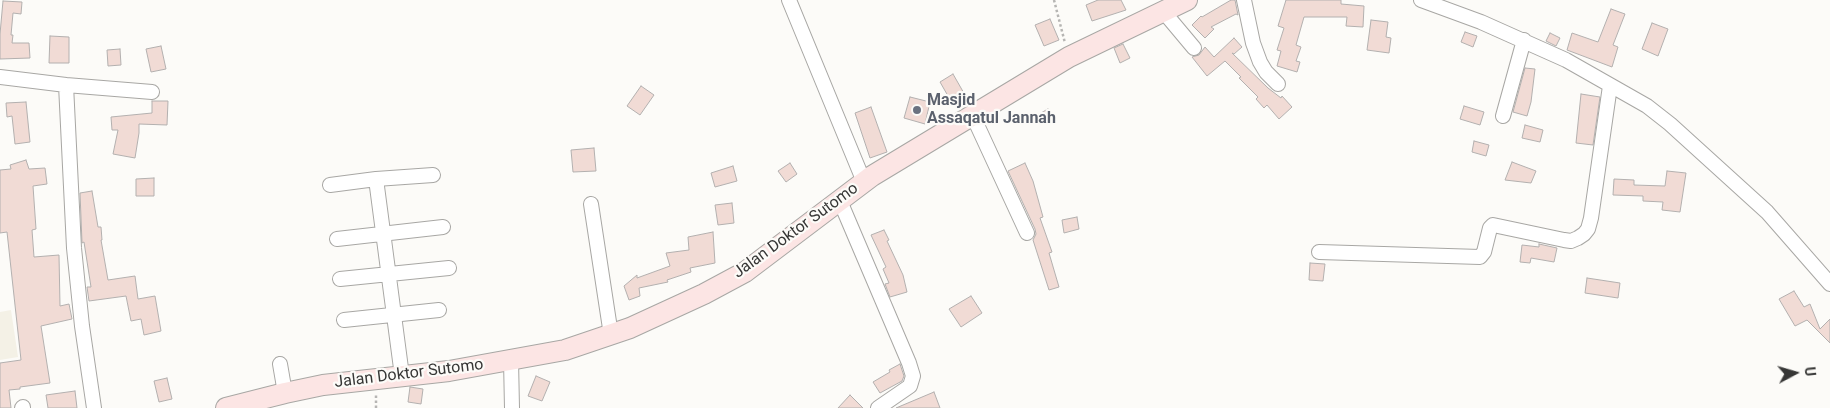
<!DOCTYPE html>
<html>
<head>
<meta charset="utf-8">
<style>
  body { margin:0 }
  #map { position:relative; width:1830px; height:408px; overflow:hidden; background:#fcfbf8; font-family:Roboto,sans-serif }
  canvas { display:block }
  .north { position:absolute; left:1770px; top:348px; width:50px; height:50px; -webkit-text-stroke:4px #fcfbf8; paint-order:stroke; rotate:84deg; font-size:14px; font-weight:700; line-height:20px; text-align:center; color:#363635 }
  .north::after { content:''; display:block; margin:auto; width:18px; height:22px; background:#363635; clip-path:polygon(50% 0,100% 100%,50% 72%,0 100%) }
</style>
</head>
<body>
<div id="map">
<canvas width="1830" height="408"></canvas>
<div class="north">U</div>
</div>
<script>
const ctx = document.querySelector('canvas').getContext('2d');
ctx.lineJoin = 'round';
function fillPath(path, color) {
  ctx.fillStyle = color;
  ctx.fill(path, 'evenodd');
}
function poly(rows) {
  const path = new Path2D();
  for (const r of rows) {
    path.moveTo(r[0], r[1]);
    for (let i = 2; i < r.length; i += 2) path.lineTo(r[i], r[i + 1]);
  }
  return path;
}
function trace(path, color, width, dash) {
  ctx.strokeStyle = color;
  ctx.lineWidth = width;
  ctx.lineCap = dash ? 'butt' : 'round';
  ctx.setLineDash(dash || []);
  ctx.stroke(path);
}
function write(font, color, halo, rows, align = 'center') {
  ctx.font = font + ' Roboto,sans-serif';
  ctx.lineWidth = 4.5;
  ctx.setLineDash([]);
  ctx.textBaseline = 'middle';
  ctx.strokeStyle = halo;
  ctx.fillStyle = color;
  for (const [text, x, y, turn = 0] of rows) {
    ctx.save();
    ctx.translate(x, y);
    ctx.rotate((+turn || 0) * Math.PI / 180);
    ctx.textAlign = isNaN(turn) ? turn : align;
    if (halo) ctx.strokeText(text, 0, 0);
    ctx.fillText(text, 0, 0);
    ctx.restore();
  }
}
fillPath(poly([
  [11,310,18,357,0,360,0,312]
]), '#f4f1e6');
const building = poly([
  [1098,0,1121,0,1126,10,1092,21,1086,5,1098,0],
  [1231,0,1235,0,1238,15,1236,14,1211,27,1214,29,1205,38,1192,25,1201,16,1202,17,1231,0],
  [1286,0,1341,0,1341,4,1364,6,1363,27,1346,26,1347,17,1304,17,1296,45,1301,47,1296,61,1300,62,1297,72,1277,66,1281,51,1277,50,1284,28,1278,26,1286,0],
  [3,1,22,2,21,14,13,13,11,35,13,35,12,43,29,43,30,58,0,59,0,34,3,1],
  [1611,9,1625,14,1613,45,1618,47,1612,67,1567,50,1572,33,1598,42,1611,9],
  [1050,19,1059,40,1044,46,1035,25,1050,19],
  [1371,20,1388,22,1386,37,1391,38,1389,53,1367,50,1371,20],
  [1652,23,1668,29,1658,56,1642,49,1652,23],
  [1465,32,1477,36,1473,47,1461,42,1465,32],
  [1550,33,1560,38,1556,46,1546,41,1550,33],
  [50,36,69,37,69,63,49,63,50,36],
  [1234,38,1242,47,1234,54,1232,53,1268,88,1281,98,1282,96,1292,107,1279,119,1267,105,1264,108,1256,99,1258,97,1239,78,1241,77,1225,61,1207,76,1192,57,1199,55,1205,47,1214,57,1234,38],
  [1123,44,1130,58,1120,63,1114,48,1123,44],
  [161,46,166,69,151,72,146,49,161,46],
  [120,49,121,65,108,66,107,50,120,49],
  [1525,68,1535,69,1531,102,1527,116,1513,112,1525,68],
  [953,74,965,95,952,103,940,82,953,74],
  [641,86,654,95,640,115,627,106,641,86],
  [1581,94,1600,97,1593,145,1576,143,1581,94],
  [910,97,930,102,925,124,904,118,910,97],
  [152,101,168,101,167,125,139,124,139,133,135,158,113,154,118,130,112,130,111,117,152,113,152,101],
  [26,102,30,142,15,144,12,116,7,117,6,103,26,102],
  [1464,106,1484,112,1480,125,1460,119,1464,106],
  [871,107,887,152,870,158,855,113,871,107],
  [1048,109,1052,118,1040,124,1037,115,1048,109],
  [1525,125,1543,130,1540,142,1522,138,1525,125],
  [1474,141,1489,145,1486,156,1472,152,1474,141],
  [594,148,596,171,573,172,571,150,594,148],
  [26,160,29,169,45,168,47,184,33,186,36,229,32,230,34,257,59,255,60,306,69,304,72,319,41,326,50,383,20,387,20,389,9,390,11,408,0,408,0,363,21,360,7,232,0,233,0,170,11,169,10,165,26,160],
  [1512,162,1536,171,1531,183,1505,180,1512,162],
  [790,163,797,174,786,182,778,171,790,163],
  [1025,163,1033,181,1043,217,1040,218,1052,252,1049,253,1059,287,1049,290,1033,240,1036,234,1035,229,1008,171,1025,163],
  [733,166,737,181,715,187,711,173,733,166],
  [1667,171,1686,173,1680,212,1662,210,1663,202,1643,201,1643,196,1613,195,1614,179,1634,180,1634,185,1665,186,1667,171],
  [154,178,154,196,136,196,136,179,154,178],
  [92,191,98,227,101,227,102,240,101,240,108,280,135,276,138,299,155,296,161,331,144,335,141,319,131,321,126,296,89,301,87,287,91,287,84,242,82,243,80,193,92,191],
  [732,203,734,223,718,225,715,205,732,203],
  [1077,217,1079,229,1064,233,1062,220,1077,217],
  [884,230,889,240,887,241,903,275,907,292,890,297,885,284,889,283,883,269,886,267,871,235,884,230],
  [713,232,715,263,690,268,691,272,667,280,668,282,639,288,640,296,629,300,624,286,637,275,637,278,670,266,666,253,689,250,688,237,713,232],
  [1539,244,1557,248,1554,262,1531,258,1530,263,1520,262,1522,245,1539,247,1539,244],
  [1310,263,1325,264,1323,281,1309,280,1310,263],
  [1587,278,1620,283,1618,298,1585,293,1587,278],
  [1794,291,1804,307,1810,304,1820,329,1830,319,1830,343,1807,320,1795,326,1779,299,1794,291],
  [971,296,982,313,961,327,949,309,971,296],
  [900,364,904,376,902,381,880,393,873,382,890,372,889,370,900,364],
  [536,376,550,382,542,401,528,396,536,376],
  [167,378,172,399,159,402,154,381,167,378],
  [410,387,423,389,421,404,408,402,410,387],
  [75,391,77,408,48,408,46,395,75,391],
  [934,392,940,408,896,408,934,392],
  [850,395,863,408,838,408,850,395]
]);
fillPath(building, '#f1dbd5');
trace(building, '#b3b0af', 1);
const street = poly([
  [789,0,864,182],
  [1244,0,1253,43,1260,62,1266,72,1278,84],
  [1421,0,1481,22,1566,60,1647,106,1670,124,1767,212,1830,284],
  [1163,11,1194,48],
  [0,77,66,85],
  [972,114,1027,233],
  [1503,116,1524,40],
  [376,179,433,175],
  [330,185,376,179,402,376],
  [840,201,909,363,913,376,910,386,878,408],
  [591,204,611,335],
  [337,239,443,227],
  [1319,252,1480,257,1484,252,1490,228,1493,225,1564,240,1571,241,1578,238,1584,234,1588,229,1591,218,1610,86],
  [340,279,449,268],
  [344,320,439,310],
  [511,360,512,408],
  [280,364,285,393],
  [22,408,23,407],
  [94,408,82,326,74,248,66,85,152,92]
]);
const secondary = poly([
  [226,408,285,393,323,385,449,371,565,350,630,328,704,294,745,272,872,176,1069,57,1187,0]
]);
trace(street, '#a8a7a4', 16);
trace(secondary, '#a8a7a4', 22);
trace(poly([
  [1054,0,1065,43],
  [376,408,376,395]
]), '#b6b5b3', 2.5, [2.5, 2.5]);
trace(street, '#fff', 14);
trace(secondary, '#fce5e4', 20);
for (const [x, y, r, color] of [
  [917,110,5,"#6b7280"]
]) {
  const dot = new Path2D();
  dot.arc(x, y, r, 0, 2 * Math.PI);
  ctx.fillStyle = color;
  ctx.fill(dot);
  trace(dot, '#fcfbf8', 2);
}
write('bold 16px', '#5b616d', '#fcfbf8', [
  ["Masjid",927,101],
  ["Assaqatul Jannah",927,119]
], 'left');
write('16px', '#363635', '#fcfbf8', [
  ["Jalan Doktor Sutomo",796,231,-36],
  ["Jalan Doktor Sutomo",409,374,-7]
]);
</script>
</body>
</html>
